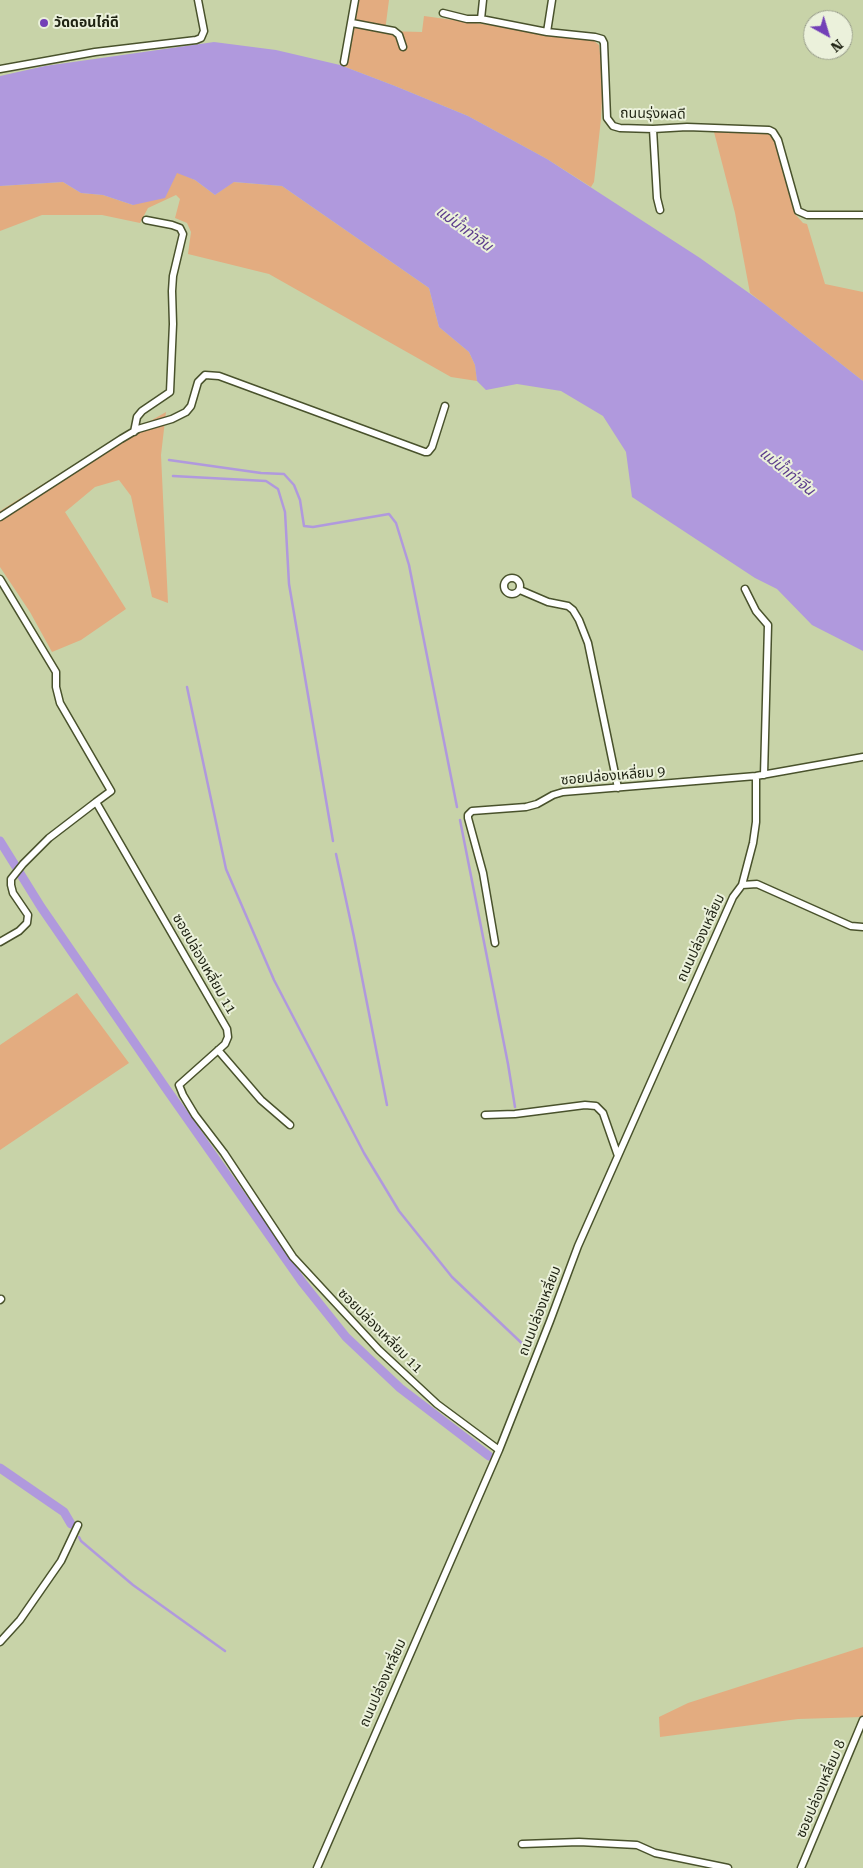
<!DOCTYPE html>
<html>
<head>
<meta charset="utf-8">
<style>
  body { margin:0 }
  #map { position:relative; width:863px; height:1868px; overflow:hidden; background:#c8d3a8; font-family:"Roboto Serif",serif }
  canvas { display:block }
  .north { position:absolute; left:803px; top:10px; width:50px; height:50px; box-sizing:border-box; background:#ebf1db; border:1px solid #999e8b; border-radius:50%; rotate:141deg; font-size:14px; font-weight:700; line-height:20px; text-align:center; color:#1e2212 }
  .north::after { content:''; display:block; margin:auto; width:18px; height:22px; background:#7340b7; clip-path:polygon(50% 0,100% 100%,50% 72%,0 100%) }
</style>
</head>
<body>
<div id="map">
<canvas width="863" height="1868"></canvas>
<div class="north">N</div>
</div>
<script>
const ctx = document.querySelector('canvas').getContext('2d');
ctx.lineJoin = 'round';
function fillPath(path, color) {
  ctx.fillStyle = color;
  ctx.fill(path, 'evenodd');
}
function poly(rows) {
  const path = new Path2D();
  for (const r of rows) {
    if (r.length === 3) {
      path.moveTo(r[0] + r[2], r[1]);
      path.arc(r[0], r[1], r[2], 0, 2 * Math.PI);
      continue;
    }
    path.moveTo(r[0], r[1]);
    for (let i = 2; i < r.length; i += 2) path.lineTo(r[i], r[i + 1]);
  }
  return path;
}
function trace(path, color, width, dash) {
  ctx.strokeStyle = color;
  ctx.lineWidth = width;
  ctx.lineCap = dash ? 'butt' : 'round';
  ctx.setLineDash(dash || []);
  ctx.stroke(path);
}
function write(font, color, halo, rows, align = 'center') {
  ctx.font = font + ' "Roboto Serif","Noto Sans Thai",serif';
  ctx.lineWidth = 4;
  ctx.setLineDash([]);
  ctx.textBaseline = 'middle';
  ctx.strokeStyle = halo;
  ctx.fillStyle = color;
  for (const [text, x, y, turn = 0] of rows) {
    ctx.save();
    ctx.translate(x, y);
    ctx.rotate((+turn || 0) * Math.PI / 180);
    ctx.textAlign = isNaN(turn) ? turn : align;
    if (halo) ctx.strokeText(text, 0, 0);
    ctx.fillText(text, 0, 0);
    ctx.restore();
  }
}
fillPath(poly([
  [359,0,389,0,385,31,422,32,424,16,592,39,599,45,603,79,601,119,594,182,591,187,547,159,468,116,395,86,340,65,347,33,354,30],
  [765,131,771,133,775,138,795,214,803,223,807,224,825,284,863,292,863,381,750,293,735,213,714,132],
  [177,172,195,180,215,195,233,182,282,186,429,288,439,327,469,352,475,365,477,381,451,377,269,274,188,254,191,232,187,223,175,218,180,199,176,195,148,208,140,223,102,215,42,215,0,231,0,186,63,182,81,193,103,195,133,205],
  [166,412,161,455,168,603,152,597,131,496,119,480,95,487,65,512,126,609,81,640,52,652,30,612,0,567,0,511,72,466],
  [77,993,129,1063,0,1150,0,1045],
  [863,1647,863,1717,798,1719,660,1737,659,1717,688,1703]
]), '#e3ac80');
fillPath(poly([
  [214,42,276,50,340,65,395,86,468,116,547,159,700,258,763,303,863,381,863,651,812,625,777,589,755,578,632,497,626,452,603,416,561,391,517,384,486,390,477,381,475,365,469,352,439,327,429,288,282,186,234,182,215,195,195,180,177,173,165,198,133,205,103,195,81,193,63,182,0,186,0,76,45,66]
]), '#b099dd');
trace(poly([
  [169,460,261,473,284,474,294,485,300,500,304,526,313,527,389,514,396,523,409,565,457,807],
  [173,476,266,481,278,489,285,512,289,584,333,841],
  [187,687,226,869,274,980,364,1153,399,1211,452,1277,530,1351],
  [460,820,508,1064,515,1107],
  [336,854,354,937,387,1105],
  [79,1537,81,1541,133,1585,225,1651]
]), '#b099dd', 2.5);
trace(poly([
  [0,841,41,907,165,1087,302,1282,346,1337,400,1388,489,1456],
  [0,1468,64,1512,71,1524]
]), '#b099dd', 9);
const minor = poly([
  [483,0,481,19,547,32,595,37,602,39,604,43,607,118,613,126,620,128,653,129,687,127,769,130,773,132,778,140,798,211,807,215,863,215],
  [443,13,467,19,481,19],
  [352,23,394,31,399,35,403,47],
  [547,32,552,0],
  [344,62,355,0],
  [0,69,95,52,196,40,201,38,204,31,198,0],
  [653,129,657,198,660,210],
  [134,432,137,417,142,411,170,392,173,324,172,291,173,276,183,234,180,228,172,225,146,220],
  [0,517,121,439,138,429,172,419,186,412,191,406,198,382,205,375,219,376,425,452,428,452,432,447,445,406],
  [512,586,8],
  [0,579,56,672,56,687,60,703,111,791,96,802,227,1029,228,1037,225,1044,179,1085,183,1095,195,1115,224,1153,293,1257,379,1350,437,1404,499,1450],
  [745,589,756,611,768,625,764,775],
  [520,590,548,602,568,606,573,610,579,620,588,643,618,788],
  [742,885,753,843,756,822,756,776],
  [0,942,19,931,27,923,28,915,13,893,11,885,11,879,23,864,49,838,96,802],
  [495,943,483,873,468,818,468,815,472,811,526,807,537,804,553,795,563,792,756,776,863,757],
  [218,1050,261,1100,290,1125],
  [485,1115,515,1114,585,1105,596,1106,603,1113,618,1156],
  [0,1300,1,1299],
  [0,1642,20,1620,61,1561,78,1525],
  [522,1844,579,1842,637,1845,655,1853,728,1868],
  [317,1868,499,1450,550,1321,578,1246,733,897,742,885,757,884,851,926,863,927],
  [801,1868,863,1720]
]);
trace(minor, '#49522c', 9);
trace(minor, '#fff', 6);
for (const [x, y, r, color] of [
  [44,23,5,"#7340b7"]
]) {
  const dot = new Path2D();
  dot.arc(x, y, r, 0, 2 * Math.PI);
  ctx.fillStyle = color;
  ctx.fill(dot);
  trace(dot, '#ebf1db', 2);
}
write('bold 14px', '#1e2212', '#ebf1db', [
  ["วัดดอนไก่ดี",54,23]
], 'left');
write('14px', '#1e2212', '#ebf1db', [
  ["ถนนรุ่งผลดี",653,114,1],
  ["ซอยปล่องเหลี่ยม 9",613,776,-5],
  ["ถนนปล่องเหลี่ยม",701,938,-65],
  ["ซอยปล่องเหลี่ยม 11",204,964,60],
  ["ถนนปล่องเหลี่ยม",540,1311,-69],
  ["ซอยปล่องเหลี่ยม 11",380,1331,45],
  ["ถนนปล่องเหลี่ยม",383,1683,-66],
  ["ซอยปล่องเหลี่ยม 8",821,1789,-67]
]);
write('italic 15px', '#5c3c8c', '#ebf1db', [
  ["แม่น้ำท่าจีน",464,229,36],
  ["แม่น้ำท่าจีน",787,472,39]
]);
</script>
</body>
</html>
